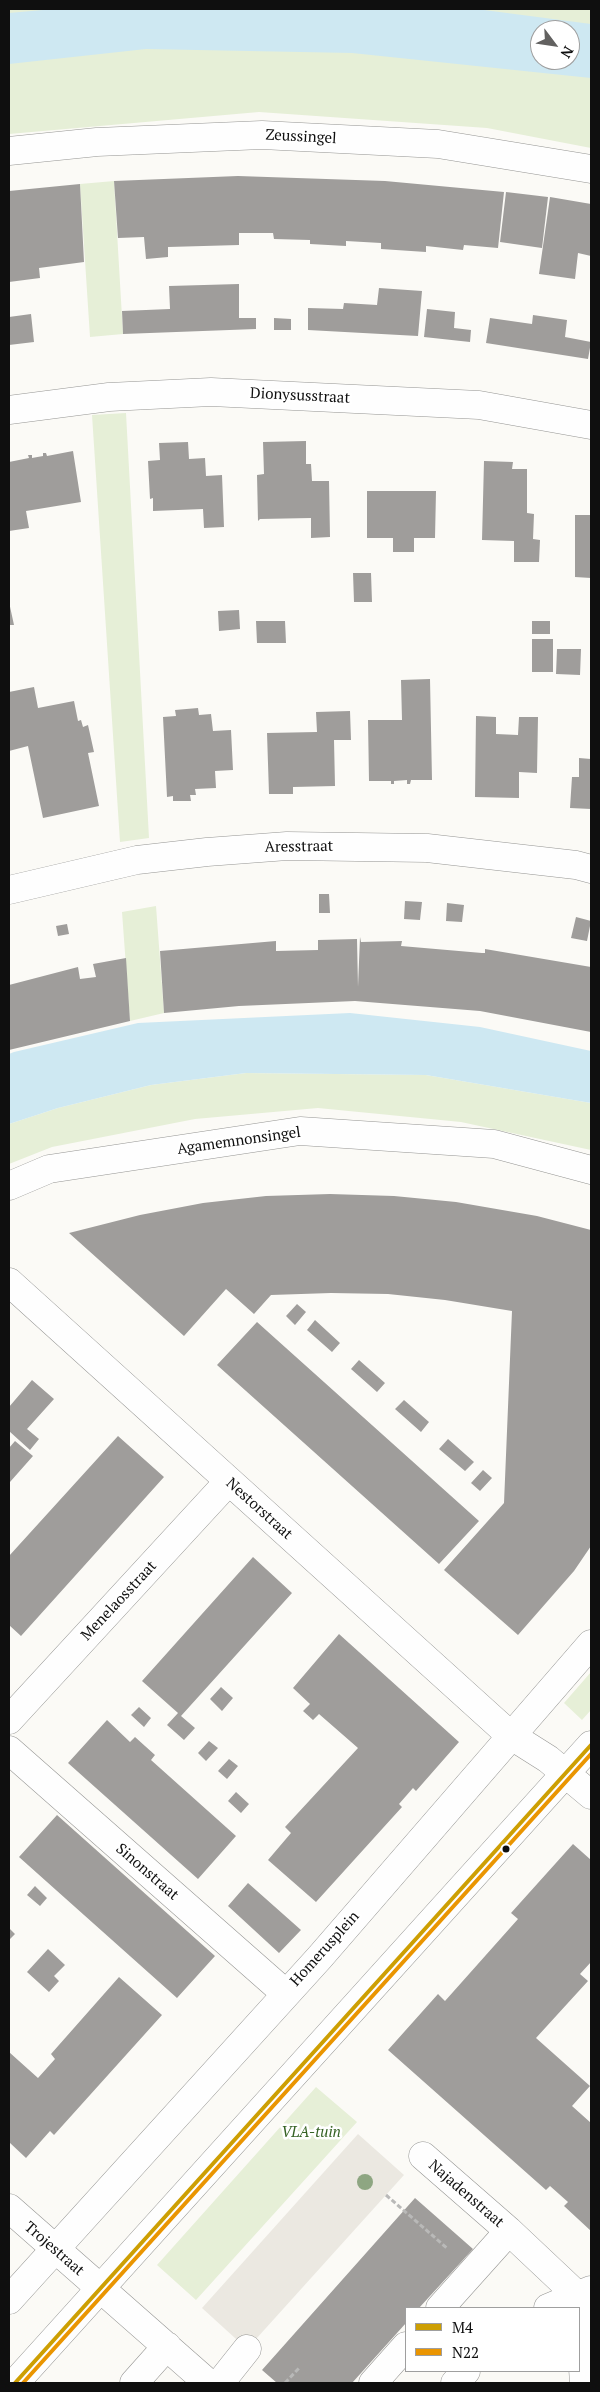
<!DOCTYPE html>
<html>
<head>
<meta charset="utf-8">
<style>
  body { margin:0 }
  #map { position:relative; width:600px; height:2392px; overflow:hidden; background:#fbfaf6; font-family:"PT Serif",serif }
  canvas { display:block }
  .frame { position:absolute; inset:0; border:10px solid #0f0f0f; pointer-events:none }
  .legend { position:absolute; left:405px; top:2307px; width:175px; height:65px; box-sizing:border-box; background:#fff; border:1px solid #9f9f9f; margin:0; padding:6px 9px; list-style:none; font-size:15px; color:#0f0f0f }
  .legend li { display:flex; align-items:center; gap:10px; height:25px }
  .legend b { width:25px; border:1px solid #9f9f9f }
  .north { position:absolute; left:530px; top:20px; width:50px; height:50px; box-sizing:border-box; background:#fff; border:1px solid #9f9f9f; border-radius:50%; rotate:121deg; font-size:14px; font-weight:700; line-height:20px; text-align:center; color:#0f0f0f }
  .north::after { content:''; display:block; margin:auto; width:18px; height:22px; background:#626160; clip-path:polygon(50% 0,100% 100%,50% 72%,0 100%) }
</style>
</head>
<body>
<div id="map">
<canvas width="600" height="2392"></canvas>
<div class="frame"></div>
<ul class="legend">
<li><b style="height:6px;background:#cd9f03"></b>M4</li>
<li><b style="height:6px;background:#ea9501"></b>N22</li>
</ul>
<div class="north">N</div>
</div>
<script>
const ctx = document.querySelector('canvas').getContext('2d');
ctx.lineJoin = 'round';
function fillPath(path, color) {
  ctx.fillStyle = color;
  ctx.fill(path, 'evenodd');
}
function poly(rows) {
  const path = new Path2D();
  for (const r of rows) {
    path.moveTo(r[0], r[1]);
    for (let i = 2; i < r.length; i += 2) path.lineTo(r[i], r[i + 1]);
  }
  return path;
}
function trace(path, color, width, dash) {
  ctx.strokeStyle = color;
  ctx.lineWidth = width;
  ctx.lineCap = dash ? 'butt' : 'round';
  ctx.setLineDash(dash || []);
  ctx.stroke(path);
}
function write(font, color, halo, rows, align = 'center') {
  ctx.font = font + ' "PT Serif",serif';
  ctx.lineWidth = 5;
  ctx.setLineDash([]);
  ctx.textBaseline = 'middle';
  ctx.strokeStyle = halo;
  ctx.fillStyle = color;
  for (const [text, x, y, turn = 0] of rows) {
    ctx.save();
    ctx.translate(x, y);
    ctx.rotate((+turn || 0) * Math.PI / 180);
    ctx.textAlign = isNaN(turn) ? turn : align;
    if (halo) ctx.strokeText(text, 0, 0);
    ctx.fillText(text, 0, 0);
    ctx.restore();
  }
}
fillPath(poly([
  [9,9,591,9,591,148,487,128,259,112,9,134],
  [540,30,570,30,570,60,540,60],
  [114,181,123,334,90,337,80,184],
  [126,413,149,838,120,842,92,415],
  [156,906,164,1013,130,1021,122,912],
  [246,1073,426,1075,591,1103,591,1150,461,1122,318,1108,195,1119,52,1147,9,1164,9,1124,58,1108,151,1085],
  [591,1672,591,1710,582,1720,564,1703],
  [316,2087,357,2122,196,2300,157,2265]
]), '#e6efd7');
fillPath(poly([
  [358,2134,404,2175,247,2349,202,2308]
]), '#ebe8e1');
fillPath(poly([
  [54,9,484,10,591,24,591,78,352,53,146,49,9,64,9,13],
  [540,30,570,30,570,60,540,60],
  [350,1013,480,1027,591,1051,591,1103,426,1075,246,1073,151,1085,58,1108,9,1124,9,1054,14,1052,138,1023]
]), '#cee8f2');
fillPath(poly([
  [238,176,385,181,504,192,498,248,464,245,463,250,426,246,426,252,381,249,381,243,346,241,346,246,310,244,310,240,274,239,273,233,239,233,239,245,168,247,168,257,146,259,144,237,118,238,114,181],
  [80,184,84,262,39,268,40,278,9,282,9,191],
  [506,192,548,197,542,248,500,242],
  [550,197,591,204,591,256,578,253,575,279,539,274],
  [239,284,239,318,256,318,256,329,123,334,122,311,170,309,169,286],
  [379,288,422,291,418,336,308,330,308,308,343,309,344,303,377,305],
  [427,309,455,312,454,328,471,330,470,342,424,337],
  [31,314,34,342,9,345,9,317],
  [533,315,567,320,565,337,591,342,588,359,486,343,490,318,532,324],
  [274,318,291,319,291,330,274,330],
  [306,441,306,464,311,464,312,481,329,481,330,537,311,538,311,518,260,519,258,521,257,475,264,474,263,442],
  [188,442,189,459,205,458,206,476,222,475,224,527,204,528,203,509,153,511,153,498,150,499,148,461,160,460,159,443],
  [73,451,81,502,26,511,29,528,9,531,9,462,29,458,28,455,32,455,32,458,43,456,43,453,46,453,47,456],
  [484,461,513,462,512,469,527,469,527,513,534,514,533,539,540,540,539,562,514,562,514,541,482,540],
  [367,491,436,491,435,538,414,538,414,552,393,552,393,538,367,538],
  [575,515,591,515,591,578,575,577],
  [353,573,371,573,372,602,354,602],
  [9,602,14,625,9,625],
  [239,610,240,629,219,631,218,611],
  [256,621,285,621,286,643,257,643],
  [532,621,550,621,550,634,532,634],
  [532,639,553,639,553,672,532,672],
  [557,649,581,649,580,675,556,674],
  [430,679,432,780,411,780,410,784,407,784,407,780,394,781,394,784,391,784,391,781,369,781,368,720,402,720,401,680],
  [34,687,38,708,74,701,78,721,81,720,83,727,88,725,94,752,88,753,99,806,43,818,28,746,9,751,9,692],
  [198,708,199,715,211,714,213,731,231,730,233,770,215,771,216,788,195,789,196,795,190,795,191,801,173,801,173,796,167,797,163,717,176,716,175,710],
  [350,711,351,740,334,740,335,786,293,787,293,794,269,794,267,733,317,732,316,712],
  [476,716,496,717,496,734,518,735,519,717,538,717,537,773,519,772,519,798,475,797],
  [579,758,591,759,591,809,570,808,572,777,579,777],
  [319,894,329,894,330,913,319,913],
  [405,901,422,902,420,920,404,919],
  [447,903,464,905,462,922,446,921],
  [576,917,591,921,587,941,571,938],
  [67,924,69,934,58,936,56,926],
  [360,937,361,942,402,941,401,946,482,953,485,953,485,949,591,967,591,1032,480,1011,355,1001,239,1006,164,1013,160,951,276,941,276,951,318,950,318,940,357,939,358,987],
  [126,958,130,1021,9,1050,9,985,78,967,80,979,96,977,93,964],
  [330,1194,394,1196,456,1202,537,1216,591,1230,591,1546,574,1571,518,1635,444,1570,504,1503,512,1311,445,1300,388,1294,331,1293,271,1295,254,1314,226,1289,184,1336,69,1233,140,1215,203,1203,266,1196],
  [297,1304,306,1312,295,1325,286,1316],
  [315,1320,340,1343,332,1352,307,1330],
  [257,1322,479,1521,439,1564,217,1365],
  [359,1360,385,1383,377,1392,351,1369],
  [32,1380,54,1399,27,1429,39,1439,30,1450,9,1431,9,1407],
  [404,1400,429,1422,421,1432,395,1409],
  [118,1436,164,1477,21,1636,9,1625,9,1556],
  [448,1439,474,1462,465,1471,439,1449],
  [15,1441,33,1456,10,1482,9,1448],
  [483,1470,492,1478,480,1491,471,1483],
  [253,1557,292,1593,181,1716,195,1728,184,1740,167,1725,178,1713,142,1681],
  [339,1634,459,1742,416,1791,413,1788,399,1804,402,1807,316,1902,268,1860,291,1833,285,1827,358,1748,319,1714,313,1720,303,1711,310,1704,293,1688],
  [221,1687,233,1698,222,1711,210,1699],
  [139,1707,151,1718,144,1727,131,1715],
  [107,1720,130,1742,135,1737,155,1755,151,1760,236,1836,198,1879,68,1763],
  [209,1741,218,1748,206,1761,198,1753],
  [229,1759,238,1766,227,1779,218,1771],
  [236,1792,249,1804,241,1813,228,1801],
  [57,1815,215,1956,177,1998,19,1857],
  [573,1844,591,1860,591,1962,580,1974,588,1981,536,2038,590,2086,572,2106,591,2123,591,2231,564,2206,568,2202,550,2186,546,2190,388,2050,438,1994,445,2001,518,1919,511,1913],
  [248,1883,301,1930,279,1953,228,1906],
  [35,1886,47,1898,40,1906,27,1895],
  [9,1928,15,1934,9,1940],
  [48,1949,65,1965,54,1976,59,1981,49,1992,27,1972],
  [119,1977,162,2015,54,2135,50,2131,26,2158,9,2142,9,2052,38,2078,55,2059,51,2054],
  [415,2198,473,2249,419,2308,406,2308,406,2323,352,2383,277,2383,262,2370]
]), '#9f9d9b');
const minor = poly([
  [9,151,97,142,262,135,438,144,591,169],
  [9,410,109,397,211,392,479,405,591,425],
  [9,890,137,860,207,852,287,846,427,848,576,865,591,869],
  [9,1186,49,1169,300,1131,494,1144,591,1170],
  [9,1282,510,1735,548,1759,591,1795],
  [9,1720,229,1481],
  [9,1750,285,1993],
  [423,2156,509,2231,578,2296,584,2383],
  [9,2208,208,2383],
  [9,2300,320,1957,591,1644],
  [440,2308,509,2231],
  [548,2308,591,2290],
  [15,2383,591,1745],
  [134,2383,167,2346],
  [220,2383,247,2349],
  [373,2383,406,2346],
  [455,2383,466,2371]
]);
trace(minor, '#959593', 29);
trace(poly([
  [386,2195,448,2249],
  [285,2383,300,2367]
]), '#b9b9b8', 3, [5, 2.5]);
trace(minor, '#fefefe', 28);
trace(poly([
  [15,2383,591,1745]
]), '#cd9f03', 4);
trace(poly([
  [23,2383,591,1754]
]), '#ea9501', 4);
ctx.fillStyle = '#8ea682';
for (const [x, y] of [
  [365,2182]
]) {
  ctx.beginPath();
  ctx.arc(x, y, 8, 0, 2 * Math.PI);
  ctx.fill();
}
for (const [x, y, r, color] of [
  [506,1849,4.5,"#0f0f0f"]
]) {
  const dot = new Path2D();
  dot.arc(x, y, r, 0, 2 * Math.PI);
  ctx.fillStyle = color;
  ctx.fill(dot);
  trace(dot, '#fff', 2);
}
write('15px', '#0f0f0f', '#fff', [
  ["Zeussingel",301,137,3],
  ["Dionysusstraat",300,396,3],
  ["Aresstraat",299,847,-1],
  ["Agamemnonsingel",239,1141,-8],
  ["Nestorstraat",259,1509,42],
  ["Menelaosstraat",119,1601,-47],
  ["Sinonstraat",147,1872,41],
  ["Homerusplein",325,1949,-48],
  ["Najadenstraat",466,2194,41],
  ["Trojestraat",54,2249,41]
]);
write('italic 15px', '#356224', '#fff', [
  ["VLA-tuin",311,2133]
]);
</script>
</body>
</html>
